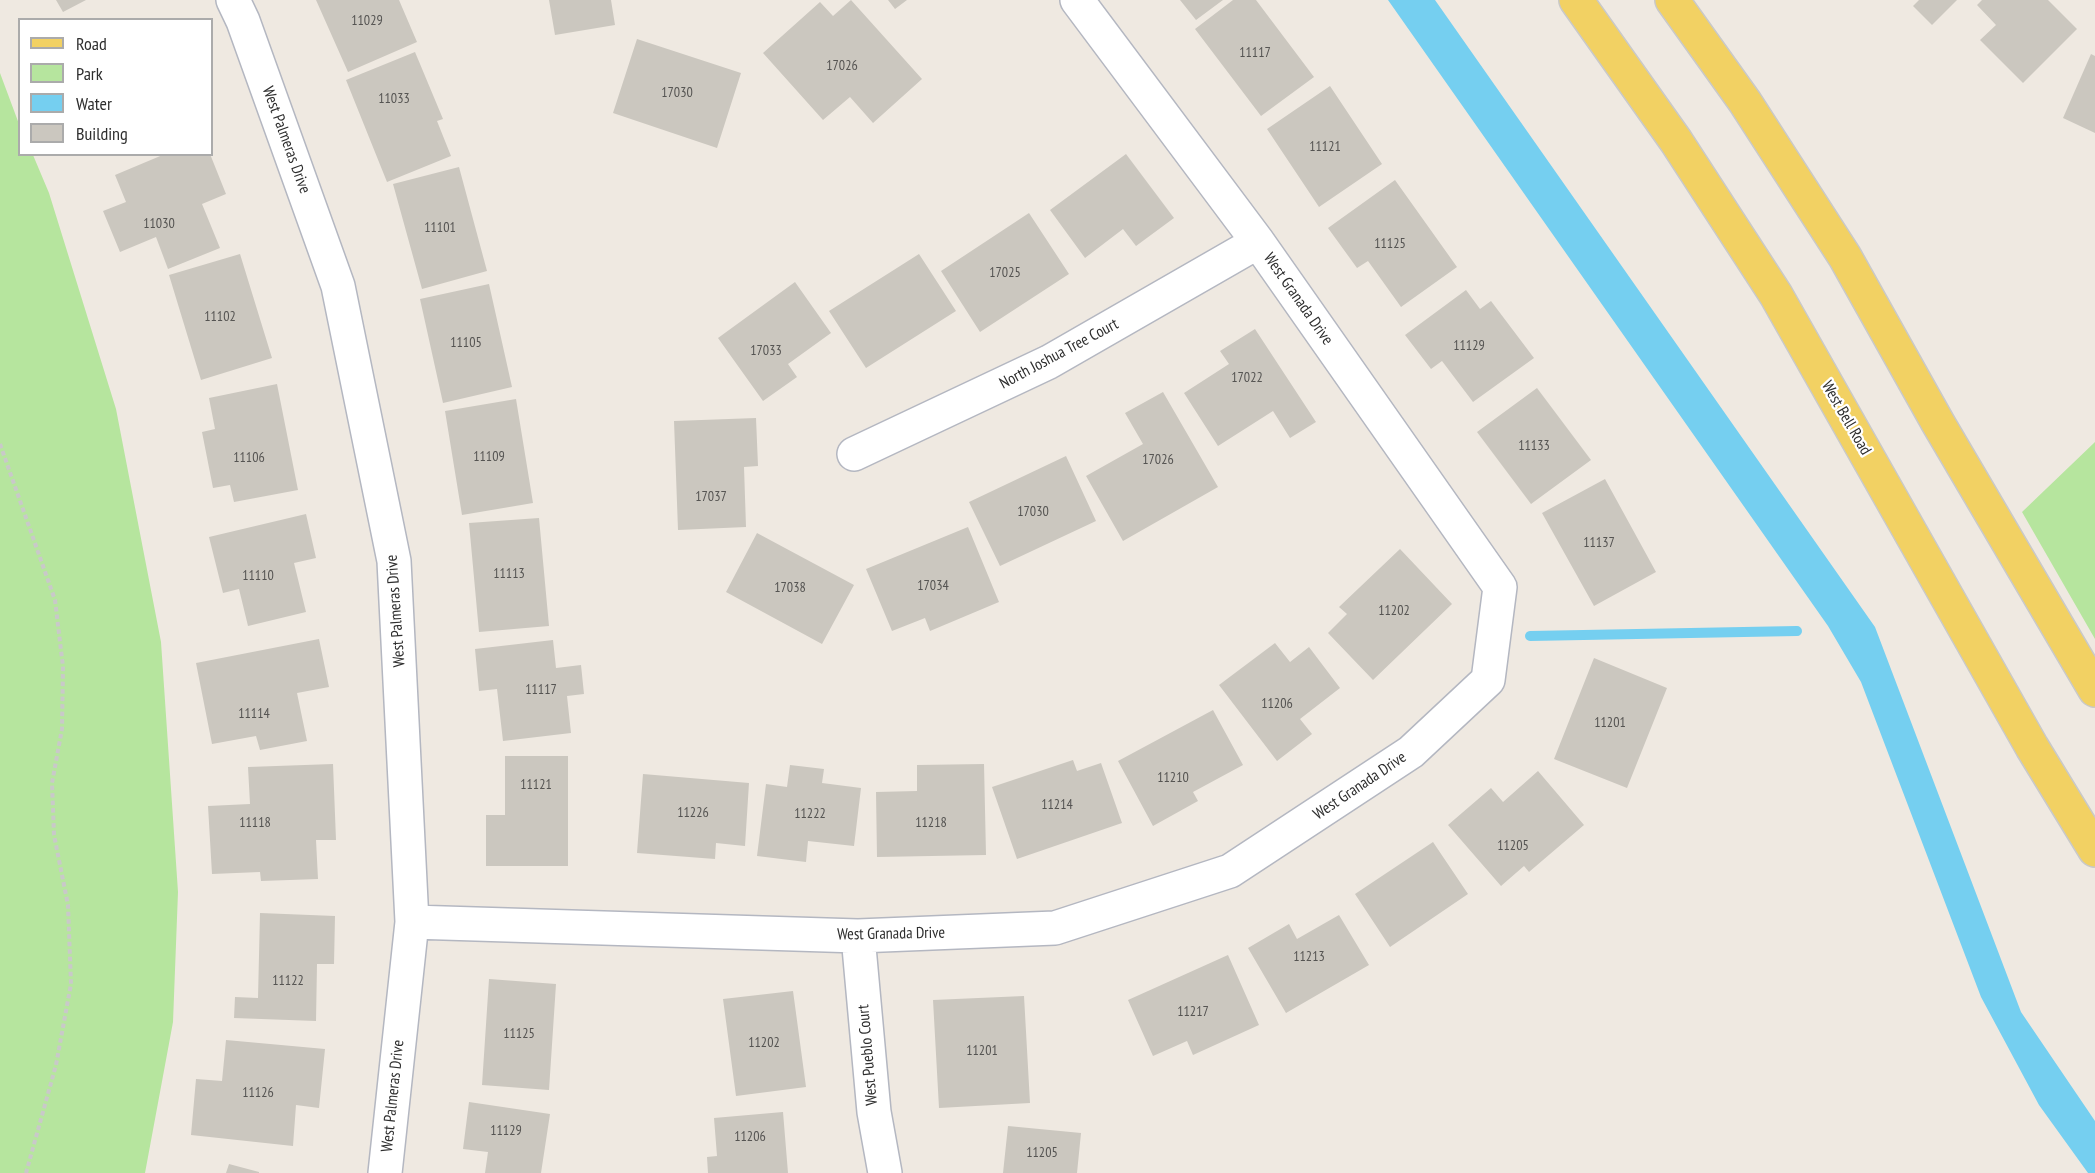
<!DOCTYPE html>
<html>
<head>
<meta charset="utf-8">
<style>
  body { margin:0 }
  #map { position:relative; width:2095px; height:1173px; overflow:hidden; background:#efe9e1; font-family:"PT Sans Narrow",sans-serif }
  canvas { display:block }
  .legend { position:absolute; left:18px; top:18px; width:195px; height:138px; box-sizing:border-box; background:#fff; border:2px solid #ababab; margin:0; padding:8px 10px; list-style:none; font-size:18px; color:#2e2e2e }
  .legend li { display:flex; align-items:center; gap:12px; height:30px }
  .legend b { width:30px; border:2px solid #ababab }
</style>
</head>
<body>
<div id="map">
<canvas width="2095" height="1173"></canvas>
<ul class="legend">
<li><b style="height:8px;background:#f2d163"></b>Road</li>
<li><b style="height:16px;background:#b6e59e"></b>Park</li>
<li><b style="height:16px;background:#75cff0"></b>Water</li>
<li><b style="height:16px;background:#cbc7bf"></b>Building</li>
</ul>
</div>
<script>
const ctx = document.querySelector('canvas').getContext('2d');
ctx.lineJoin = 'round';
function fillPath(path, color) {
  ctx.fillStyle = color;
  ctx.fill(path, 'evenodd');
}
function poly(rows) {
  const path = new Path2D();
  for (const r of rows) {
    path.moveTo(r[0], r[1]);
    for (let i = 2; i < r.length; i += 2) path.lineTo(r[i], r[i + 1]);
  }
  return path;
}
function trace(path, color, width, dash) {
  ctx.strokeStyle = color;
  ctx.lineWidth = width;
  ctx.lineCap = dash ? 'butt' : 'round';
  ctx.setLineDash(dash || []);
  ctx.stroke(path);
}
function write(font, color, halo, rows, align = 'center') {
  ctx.font = font + ' "PT Sans Narrow",sans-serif';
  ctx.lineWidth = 4.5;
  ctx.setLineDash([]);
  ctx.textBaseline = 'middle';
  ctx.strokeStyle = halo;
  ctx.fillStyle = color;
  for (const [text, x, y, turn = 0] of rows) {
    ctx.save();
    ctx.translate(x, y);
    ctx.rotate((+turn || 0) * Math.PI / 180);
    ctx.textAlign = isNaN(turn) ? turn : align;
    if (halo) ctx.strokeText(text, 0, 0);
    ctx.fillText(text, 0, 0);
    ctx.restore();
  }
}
fillPath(poly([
  [0,73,19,124,20,154,33,155,49,193,116,409,161,642,178,892,173,1022,145,1173,0,1173],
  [2095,442,2095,639,2022,512]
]), '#b6e59e');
fillPath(poly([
  [1388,0,1435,0,1875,627,2021,1012,2095,1121,2095,1173,2088,1173,2039,1105,1981,997,1861,682,1828,626]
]), '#75cff0');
trace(poly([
  [1530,636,1797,631]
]), '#75cff0', 10);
fillPath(poly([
  [56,0,86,0,63,12],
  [316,0,399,0,417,42,348,72],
  [549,0,611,0,615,25,555,35],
  [851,0,922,79,873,123,850,97,823,120,763,53,820,2,833,16],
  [888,0,907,0,895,9],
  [1180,0,1223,0,1196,20],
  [1233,0,1256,0,1314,77,1261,116,1195,29],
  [1919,0,1957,0,1932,25,1913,6],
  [1982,0,2048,0,2077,29,2023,83,1980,40,1996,25,1977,5],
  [637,39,741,73,717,148,613,113],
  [415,52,443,119,437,121,451,156,387,182,346,80],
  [2091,54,2095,56,2095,133,2063,118],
  [1330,86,1382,164,1319,207,1267,129],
  [165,154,210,154,226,194,202,204,220,248,168,269,156,237,120,252,103,211,126,202,115,175],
  [1126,154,1174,218,1136,246,1123,229,1085,258,1050,210],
  [459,167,487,271,422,289,393,184],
  [1395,180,1457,267,1401,307,1368,261,1357,268,1328,228],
  [1029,213,1069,274,980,332,941,271],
  [240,254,272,358,201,380,169,275],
  [919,254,956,311,866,368,829,311],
  [795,282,831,333,788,364,797,377,763,401,718,338],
  [489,284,512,387,443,403,420,299],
  [1466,290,1480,309,1491,301,1534,358,1473,402,1442,361,1431,369,1405,335],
  [1255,329,1316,422,1290,438,1273,411,1218,446,1184,393,1229,364,1220,351],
  [277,384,298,490,234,502,230,485,213,488,202,432,215,429,209,398],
  [1537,388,1591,460,1531,504,1477,432],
  [1163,392,1218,487,1123,541,1086,476,1143,444,1125,413],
  [516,399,533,503,462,515,445,411],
  [756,418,758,466,744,467,746,527,678,530,674,421],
  [1066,456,1096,521,1000,566,969,502],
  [1605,479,1656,572,1594,606,1542,513],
  [306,514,316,558,294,563,306,612,248,626,239,589,223,593,209,537],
  [539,518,549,626,479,632,469,523],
  [968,527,999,602,930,631,925,618,892,631,866,569],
  [757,533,854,585,822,644,726,592],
  [1400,549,1452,604,1373,680,1328,633,1347,614,1339,607],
  [319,639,329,687,297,693,307,741,260,750,256,736,212,744,196,663],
  [553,640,556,668,581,665,584,694,567,696,571,733,503,741,497,689,479,691,475,649],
  [1275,643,1290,662,1309,647,1340,688,1300,719,1312,734,1277,761,1219,685],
  [1594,658,1667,688,1627,788,1554,759],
  [1213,710,1243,765,1193,792,1198,801,1153,826,1118,761],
  [505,756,568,756,568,866,486,866,486,815,505,815],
  [1073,760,1077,771,1101,763,1122,823,1017,859,992,787],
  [333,764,336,840,316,840,318,879,261,881,260,872,212,874,208,806,250,804,248,767],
  [984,764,986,855,877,857,876,792,917,791,917,765],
  [790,765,824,769,822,783,861,788,854,846,808,841,806,862,757,856,766,784,787,787],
  [1538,771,1584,825,1529,872,1524,866,1501,886,1448,825,1491,788,1503,802],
  [643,774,749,783,745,846,716,843,715,859,637,853],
  [1433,842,1468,894,1390,947,1355,894],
  [260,913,335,916,334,964,317,964,316,1021,234,1018,235,997,258,998],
  [1339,915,1369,965,1286,1013,1248,948,1289,924,1297,939],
  [1228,955,1259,1025,1193,1055,1187,1041,1153,1056,1128,1000],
  [489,979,556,984,549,1090,482,1085],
  [793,991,806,1087,736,1096,723,999],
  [1024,996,1030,1103,939,1108,933,1000],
  [226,1040,325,1049,319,1108,296,1105,293,1146,191,1135,196,1079,222,1081],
  [469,1102,550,1114,541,1173,485,1173,488,1152,463,1149],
  [783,1112,788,1173,708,1173,707,1157,717,1156,714,1118],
  [1008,1126,1081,1133,1077,1173,1003,1173],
  [229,1164,259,1172,259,1173,226,1173]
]), '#cbc7bf');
const street = poly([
  [233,0,243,21,338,286,394,561,412,922,385,1173],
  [854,454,1049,362,1258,242],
  [412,922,858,936,1055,928,1230,871,1411,752,1488,680,1500,587,1258,242,1077,0],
  [858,936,874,1112,885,1173]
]);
const primary = poly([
  [1576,0,1676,141,1776,295,2032,747,2095,850],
  [1672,0,1745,102,1845,257,1938,423,2095,690]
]);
trace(street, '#b4b7c1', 36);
trace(primary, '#c9c9c9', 36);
trace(poly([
  [0,444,55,600,63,667,62,729,52,783,54,835,68,905,71,984,56,1065,26,1173]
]), '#c9c9c9', 4, [4.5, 3]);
trace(street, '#fff', 33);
trace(primary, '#f2d163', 33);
write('14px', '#555452', null, [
  ["11029",367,21],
  ["11117",1255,53],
  ["17026",842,66],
  ["17030",677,93],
  ["11033",394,99],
  ["11121",1325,147],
  ["11030",159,224],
  ["11101",440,228],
  ["11125",1390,244],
  ["17025",1005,273],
  ["11102",220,317],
  ["11105",466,343],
  ["11129",1469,346],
  ["17033",766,351],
  ["17022",1247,378],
  ["11133",1534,446],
  ["11109",489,457],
  ["11106",249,458],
  ["17026",1158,460],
  ["17037",711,497],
  ["17030",1033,512],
  ["11137",1599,543],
  ["11113",509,574],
  ["11110",258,576],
  ["17034",933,586],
  ["17038",790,588],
  ["11202",1394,611],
  ["11117",541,690],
  ["11206",1277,704],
  ["11114",254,714],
  ["11201",1610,723],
  ["11210",1173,778],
  ["11121",536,785],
  ["11214",1057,805],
  ["11226",693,813],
  ["11222",810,814],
  ["11118",255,823],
  ["11218",931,823],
  ["11205",1513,846],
  ["11213",1309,957],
  ["11122",288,981],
  ["11217",1193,1012],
  ["11125",519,1034],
  ["11202",764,1043],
  ["11201",982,1051],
  ["11126",258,1093],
  ["11129",506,1131],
  ["11206",750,1137],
  ["11205",1042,1153]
]);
write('16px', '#2e2e2e', '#fff', [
  ["West Palmeras Drive",286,140,70],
  ["West Granada Drive",1298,299,55],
  ["North Joshua Tree Court",1059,354,-28],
  ["West Bell Road",1846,418,60],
  ["West Palmeras Drive",396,611,-94],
  ["West Granada Drive",1360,786,-34],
  ["West Granada Drive",891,934,-1],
  ["West Pueblo Court",868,1055,-95],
  ["West Palmeras Drive",393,1096,-84]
]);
</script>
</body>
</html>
